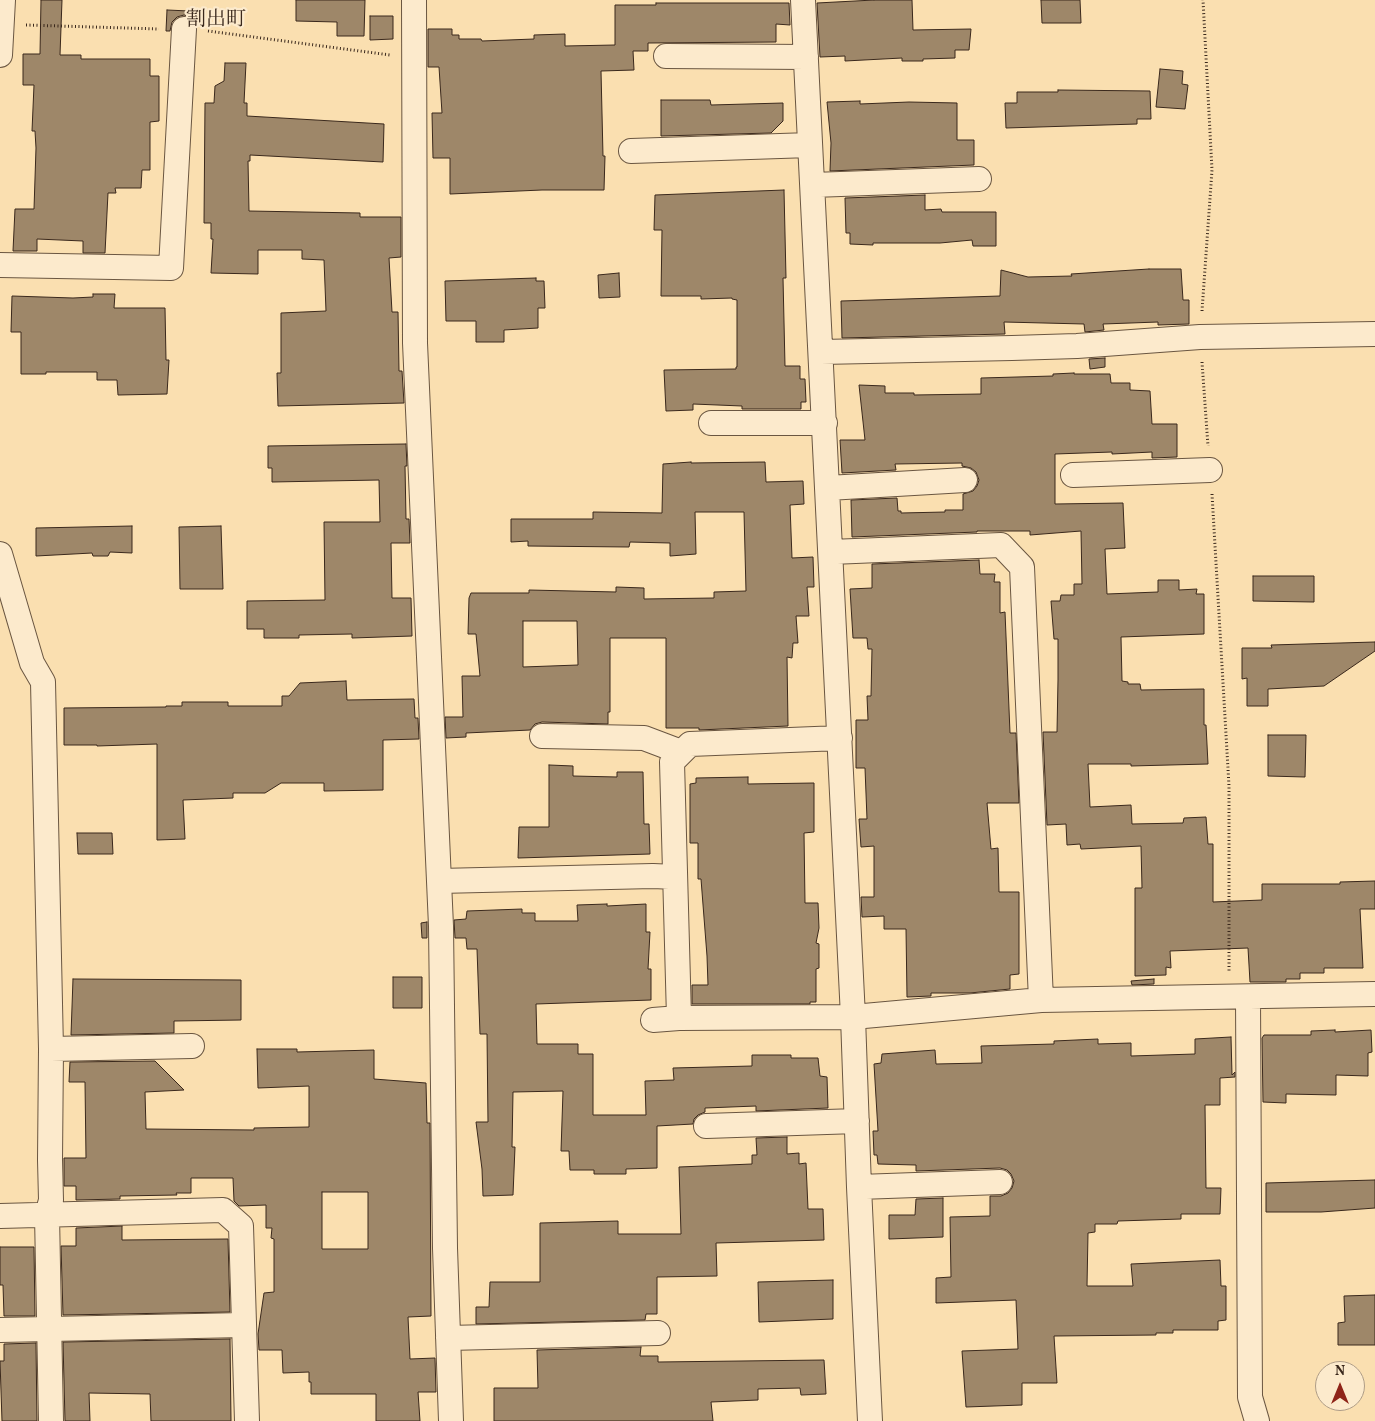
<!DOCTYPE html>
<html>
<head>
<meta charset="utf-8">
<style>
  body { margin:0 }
  #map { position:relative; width:1375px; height:1421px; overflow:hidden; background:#fadfb0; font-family:Vollkorn,serif }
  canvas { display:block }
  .north { position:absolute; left:1315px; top:1361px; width:50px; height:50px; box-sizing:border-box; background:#fceacc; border:1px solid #ae9c86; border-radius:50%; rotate:0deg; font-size:14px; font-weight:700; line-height:20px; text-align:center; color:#3a281c }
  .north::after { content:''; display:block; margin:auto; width:18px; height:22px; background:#8f2418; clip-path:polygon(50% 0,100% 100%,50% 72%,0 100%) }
</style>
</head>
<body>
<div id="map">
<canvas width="1375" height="1421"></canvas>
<div class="north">N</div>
</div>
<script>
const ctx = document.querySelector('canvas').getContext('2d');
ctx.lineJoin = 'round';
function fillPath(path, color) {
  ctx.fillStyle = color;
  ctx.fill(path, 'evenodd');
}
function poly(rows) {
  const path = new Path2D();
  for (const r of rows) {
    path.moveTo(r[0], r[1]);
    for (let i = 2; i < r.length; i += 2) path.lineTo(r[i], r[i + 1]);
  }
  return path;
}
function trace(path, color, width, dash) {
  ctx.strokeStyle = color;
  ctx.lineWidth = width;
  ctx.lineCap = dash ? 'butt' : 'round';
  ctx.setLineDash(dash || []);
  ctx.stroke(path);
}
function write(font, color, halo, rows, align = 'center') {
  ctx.font = font + ' Vollkorn,"Noto Serif JP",serif';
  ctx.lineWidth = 4.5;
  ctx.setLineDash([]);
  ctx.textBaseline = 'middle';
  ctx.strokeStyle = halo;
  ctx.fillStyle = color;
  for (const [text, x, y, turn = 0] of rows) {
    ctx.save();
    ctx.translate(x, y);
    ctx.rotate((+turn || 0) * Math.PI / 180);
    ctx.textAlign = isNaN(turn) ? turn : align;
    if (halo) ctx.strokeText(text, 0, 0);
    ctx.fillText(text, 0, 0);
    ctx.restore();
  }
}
const building = poly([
  [41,0,62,0,60,55,81,55,81,59,150,59,150,76,159,76,159,121,150,122,150,170,142,170,141,188,115,188,116,193,108,193,105,253,83,253,83,241,37,239,37,251,13,251,15,209,34,209,36,148,35,131,32,131,34,85,23,85,23,54,40,54,41,0],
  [296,0,365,0,364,36,337,36,337,22,296,21,296,0],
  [874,0,912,0,913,30,971,29,969,50,955,50,955,58,923,59,923,61,902,61,902,58,845,61,845,56,820,57,817,3,874,0],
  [1041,0,1080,0,1081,23,1042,23,1041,0],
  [656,3,789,3,790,25,776,24,776,42,648,43,648,51,633,51,634,70,601,71,603,156,605,156,604,190,542,190,450,194,450,158,433,158,432,113,442,113,439,67,428,67,428,29,452,29,452,35,459,35,459,39,481,39,482,41,534,39,534,35,565,34,565,46,615,45,615,5,656,5,656,3],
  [167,10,189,11,188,16,184,15,177,17,172,22,170,31,166,31,167,10],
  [370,16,393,16,393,39,370,40,370,16],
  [225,63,246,63,244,103,247,103,247,116,384,124,383,162,250,155,250,161,248,161,249,211,360,213,360,217,401,217,401,257,389,258,392,312,398,312,399,371,402,371,404,403,278,406,277,373,281,373,281,313,326,311,324,260,302,259,302,250,258,250,258,274,211,273,213,239,211,239,211,223,204,223,205,103,214,103,215,86,224,81,225,63],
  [1160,69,1183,71,1182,84,1188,85,1185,109,1156,107,1160,69],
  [1058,90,1150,91,1151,119,1137,119,1137,124,1006,128,1005,103,1017,103,1017,92,1058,92,1058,90],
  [661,100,710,100,711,105,783,103,783,121,771,133,661,136,661,100],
  [860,101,860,104,909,102,957,103,957,140,974,140,974,165,830,171,831,143,827,102,860,101],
  [784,190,786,278,783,278,785,366,800,366,800,379,805,379,806,402,801,402,801,409,742,409,742,406,693,404,693,410,666,411,664,370,736,369,736,367,737,367,737,300,732,299,732,298,701,299,701,296,661,296,662,230,654,230,655,195,784,190],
  [925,195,925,210,941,209,942,212,996,212,996,246,973,246,972,240,940,243,873,243,873,245,850,244,850,233,846,233,845,198,925,195],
  [1149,269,1181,269,1183,300,1189,300,1189,324,1158,325,1158,322,1103,324,1104,330,1085,332,1084,324,1004,322,1005,334,842,338,841,301,1000,296,1001,270,1028,277,1072,276,1071,274,1149,269],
  [619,273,620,297,599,298,598,275,619,273],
  [536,278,536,281,544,281,545,308,538,308,538,328,504,330,504,342,476,342,476,321,446,321,445,281,536,278],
  [93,294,115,294,114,308,165,308,166,360,169,360,167,394,118,395,117,380,97,380,97,372,46,372,46,374,21,374,21,332,11,332,12,296,73,298,93,297,93,294],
  [1105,358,1105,367,1090,369,1089,359,1105,358],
  [1074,373,1074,374,1110,374,1111,383,1130,383,1130,390,1150,391,1152,424,1177,424,1177,457,1152,458,1152,452,1112,454,1112,452,1055,454,1055,504,1123,503,1125,548,1105,549,1107,594,1158,592,1158,580,1179,580,1179,590,1197,589,1196,594,1204,594,1204,634,1121,637,1122,681,1128,682,1128,684,1140,684,1141,690,1204,689,1204,725,1206,725,1208,764,1131,766,1131,764,1088,764,1090,807,1131,805,1132,824,1183,823,1184,818,1206,817,1208,844,1213,844,1213,902,1262,900,1262,884,1340,884,1340,882,1375,881,1375,909,1360,909,1363,968,1324,968,1324,973,1300,973,1300,979,1286,979,1286,982,1250,982,1248,948,1170,951,1171,968,1166,967,1166,975,1135,976,1135,888,1142,888,1141,846,1081,849,1080,844,1067,845,1066,824,1047,825,1043,732,1057,732,1058,680,1058,639,1054,639,1051,601,1060,601,1061,595,1074,595,1074,584,1082,584,1081,531,1030,535,1030,531,977,531,977,532,852,537,851,500,897,498,898,511,901,511,901,513,945,512,945,510,963,510,963,494,973,491,977,486,979,480,976,472,971,468,962,466,962,463,895,464,896,470,842,473,840,440,865,440,859,385,885,386,885,393,914,393,914,395,981,394,981,378,1053,376,1053,374,1074,373],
  [406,444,407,466,405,466,406,519,409,519,410,543,391,543,392,598,411,598,412,636,352,638,352,634,299,635,299,638,264,638,264,629,247,629,247,601,325,600,324,522,380,522,379,480,272,482,272,468,268,468,268,446,406,444],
  [691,462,691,463,765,462,766,482,803,481,804,504,790,505,792,558,813,557,814,587,807,587,809,616,796,616,798,643,793,643,792,658,787,657,788,726,699,730,699,728,666,728,666,638,610,638,610,712,608,712,608,724,542,722,535,724,530,730,466,733,466,737,446,738,445,717,463,717,462,676,480,676,476,634,468,634,469,598,471,593,529,593,529,590,616,592,616,587,644,588,644,599,714,598,714,592,746,591,744,512,695,512,696,554,670,556,670,543,630,542,629,547,528,546,528,541,511,542,511,519,593,519,593,512,662,513,663,464,691,462],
  [523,621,577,621,578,665,523,667,523,621],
  [132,526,132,553,110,552,108,556,93,556,92,553,36,556,36,528,132,526],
  [221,526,223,589,180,589,179,527,221,526],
  [979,560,980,574,995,574,994,582,1000,582,1000,613,1005,612,1010,733,1016,733,1019,803,987,803,991,849,998,848,999,892,1019,892,1019,974,1010,975,1010,989,970,993,931,993,931,996,907,997,906,929,884,929,884,916,862,917,861,897,874,897,874,846,861,847,859,819,867,819,865,768,856,768,856,720,868,720,867,696,871,696,872,649,868,649,867,638,853,638,850,589,872,588,872,564,979,560],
  [1253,576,1314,576,1314,602,1253,601,1253,576],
  [1375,642,1375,651,1324,686,1268,689,1268,706,1247,706,1247,678,1242,679,1242,648,1272,648,1271,645,1375,642],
  [346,681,347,700,414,699,415,718,418,718,419,739,383,740,383,790,324,791,324,783,281,783,265,793,233,793,233,798,183,800,185,839,157,840,157,744,97,746,97,745,64,745,64,708,166,707,166,706,182,706,182,702,228,702,228,706,282,706,282,696,289,696,300,683,346,681],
  [1268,735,1306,735,1305,777,1268,776,1268,735],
  [549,765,573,766,573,776,617,777,617,772,643,772,644,824,649,824,650,854,518,858,519,827,549,827,549,765],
  [748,777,748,784,814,783,814,832,804,833,805,903,818,903,819,928,816,943,819,944,819,968,816,969,816,1002,810,1002,810,1004,692,1004,692,985,708,985,707,956,701,879,698,879,698,843,690,843,690,784,696,783,696,778,748,777],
  [77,833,112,833,113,854,78,854,77,833],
  [607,904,607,906,646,904,646,932,650,932,648,969,651,969,651,1000,536,1004,537,1044,578,1044,578,1054,593,1054,593,1115,646,1115,645,1081,674,1080,673,1068,752,1066,752,1055,791,1055,791,1058,818,1058,820,1076,827,1077,828,1108,756,1111,756,1106,705,1108,705,1112,698,1115,694,1119,693,1124,657,1126,657,1168,626,1169,626,1174,594,1174,594,1170,570,1170,569,1151,561,1151,563,1091,513,1092,512,1147,515,1147,513,1195,483,1196,482,1169,476,1122,488,1122,487,1034,480,1034,477,949,467,949,466,938,455,938,454,920,466,919,467,911,522,909,522,913,535,913,535,921,578,921,577,905,607,904],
  [427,922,427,938,422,938,421,923,427,922],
  [393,977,422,977,422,1008,393,1008,393,977],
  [73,979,241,980,241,1020,174,1021,174,1033,71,1035,73,979],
  [1154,979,1154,984,1132,985,1131,981,1154,979],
  [1335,1030,1335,1032,1371,1030,1372,1052,1368,1053,1368,1076,1336,1075,1336,1095,1286,1094,1286,1103,1263,1102,1262,1038,1264,1035,1311,1035,1311,1031,1335,1030],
  [1231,1037,1232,1075,1235,1072,1235,1077,1220,1078,1220,1105,1205,1105,1206,1188,1221,1188,1220,1214,1181,1214,1181,1219,1118,1221,1117,1224,1095,1224,1095,1232,1088,1233,1087,1286,1133,1286,1131,1264,1220,1260,1221,1286,1226,1286,1226,1320,1218,1321,1218,1330,1173,1330,1173,1333,1156,1333,1156,1335,1054,1336,1057,1383,1022,1383,1022,1405,966,1407,962,1351,1018,1349,1016,1300,936,1303,936,1278,951,1277,950,1217,990,1216,990,1196,1001,1196,1008,1193,1012,1188,1014,1181,1011,1174,1007,1170,1000,1168,916,1171,916,1165,878,1164,877,1155,874,1155,873,1131,878,1131,874,1064,881,1063,882,1054,935,1050,936,1064,982,1063,981,1046,1054,1044,1054,1041,1098,1039,1098,1044,1131,1043,1131,1056,1195,1054,1195,1039,1231,1037],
  [257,1049,297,1049,297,1052,374,1050,374,1079,426,1083,427,1123,430,1123,431,1316,408,1317,410,1359,435,1358,436,1392,418,1392,420,1421,376,1421,376,1394,311,1394,311,1382,309,1382,309,1372,283,1373,282,1350,259,1350,258,1334,264,1293,274,1292,274,1239,271,1238,272,1228,266,1228,266,1205,239,1206,234,1201,233,1178,191,1178,191,1193,176,1193,177,1195,120,1196,120,1199,76,1200,76,1186,64,1186,64,1158,86,1158,85,1082,69,1082,70,1062,155,1061,184,1090,145,1092,146,1129,254,1130,254,1128,309,1127,309,1086,258,1088,257,1049],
  [322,1192,368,1192,368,1249,322,1249,322,1192],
  [787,1137,787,1154,799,1153,799,1164,806,1163,808,1209,823,1209,824,1240,716,1243,717,1276,657,1277,657,1314,646,1314,645,1320,476,1324,476,1307,489,1307,490,1282,540,1282,540,1223,618,1221,618,1234,681,1234,679,1167,752,1164,752,1155,757,1155,756,1138,787,1137],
  [1375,1180,1375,1208,1321,1212,1266,1212,1266,1183,1375,1180],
  [943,1198,943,1237,889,1239,889,1215,915,1215,916,1199,943,1198],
  [122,1226,122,1240,228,1239,230,1312,63,1315,61,1246,76,1246,76,1228,122,1226],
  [0,1247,34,1247,35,1316,4,1316,3,1285,0,1285,0,1247],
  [833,1280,833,1319,759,1322,758,1282,833,1280],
  [1375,1295,1375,1345,1338,1345,1338,1323,1345,1322,1344,1296,1375,1295],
  [230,1339,231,1421,151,1421,150,1394,89,1393,90,1421,65,1421,63,1342,230,1339],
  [36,1343,37,1421,2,1421,0,1361,4,1361,4,1344,36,1343],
  [641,1347,640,1356,658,1356,658,1362,824,1360,826,1394,801,1395,800,1388,758,1389,758,1400,711,1402,713,1421,494,1421,494,1388,538,1388,537,1350,641,1347]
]);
fillPath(building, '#9e8769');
trace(building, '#3a281c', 1);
const street = poly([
  [414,0,415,343,441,926,445,1248,451,1421],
  [803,0,853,1017,859,1187,870,1421],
  [0,55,3,0],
  [666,56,806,57],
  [631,151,810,145],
  [813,185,979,179],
  [0,265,171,268,184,29],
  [821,352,1012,348,1077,346,1200,337,1375,334],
  [711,423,825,423],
  [1073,475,1210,470],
  [828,488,965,480],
  [831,552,1001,545,1022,567,1041,1000],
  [0,554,32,663,43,682,51,1049,50,1160,51,1200,47,1215,51,1421],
  [542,736,644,738,681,752],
  [840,738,690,744,672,762,679,1018,853,1017,1041,1000,1375,994],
  [439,881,653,876,675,877],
  [1248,997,1250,1397,1257,1421],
  [653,1020,679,1018],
  [51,1049,192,1046],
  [706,1126,857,1121],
  [859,1187,1000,1182],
  [0,1216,223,1210,241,1226,247,1421],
  [0,1330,244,1325],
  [448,1338,658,1333]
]);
trace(street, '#6a5641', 26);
trace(poly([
  [26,25,159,29],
  [208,31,390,55],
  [1202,311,1212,170,1203,0],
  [1202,362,1208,446],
  [1212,494,1229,786,1229,973]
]), '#3a281c', 3, [1, 2.5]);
trace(street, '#fceacc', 24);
write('20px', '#3a281c', '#fceacc', [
  ["割出町",216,21]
]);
</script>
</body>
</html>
